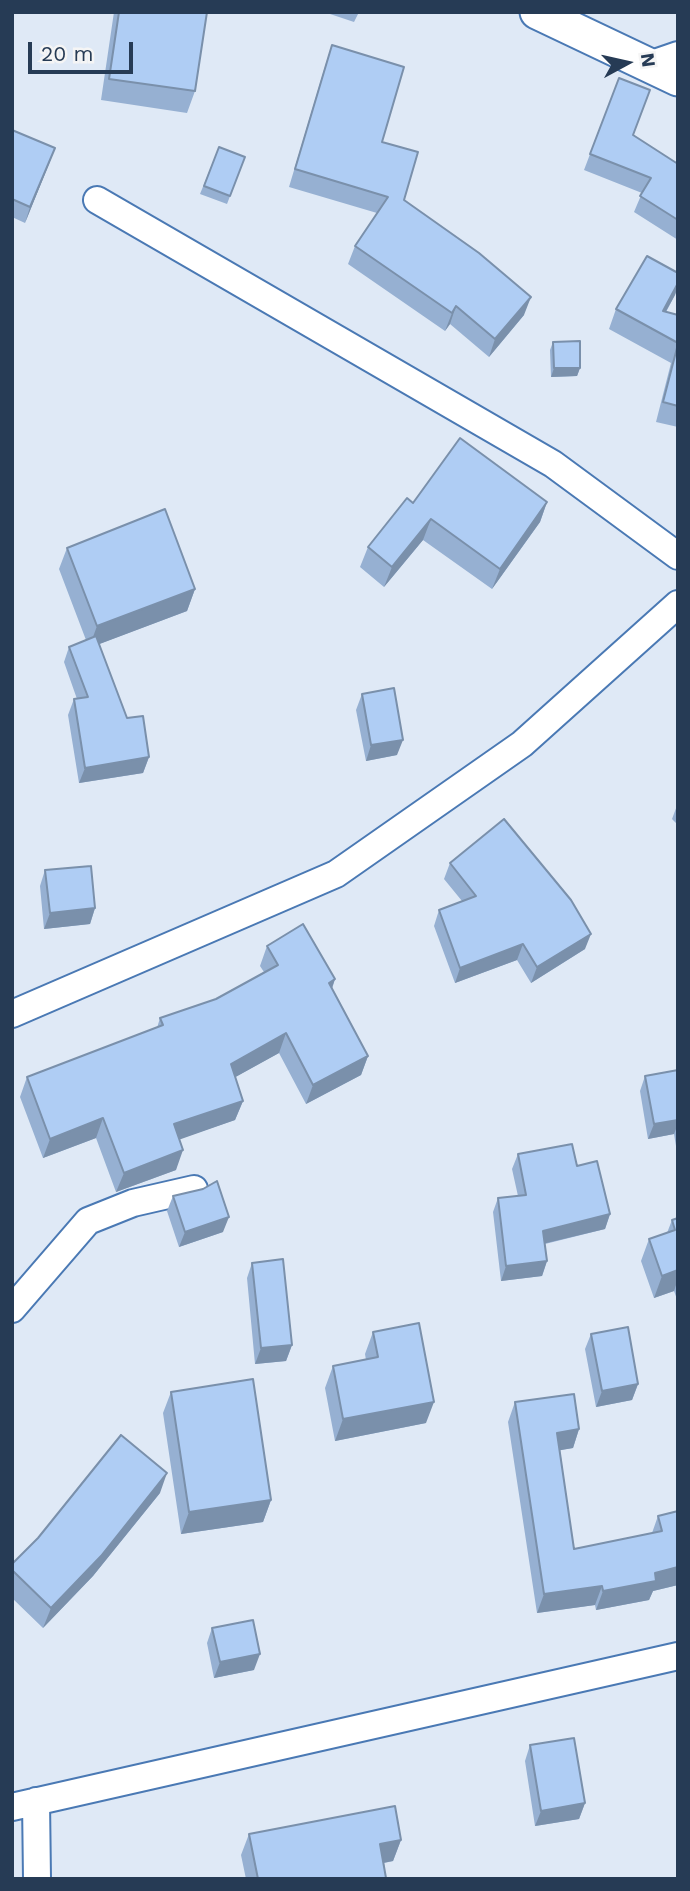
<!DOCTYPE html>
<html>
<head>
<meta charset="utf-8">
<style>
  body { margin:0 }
  #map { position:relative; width:690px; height:1891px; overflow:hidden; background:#dfe9f6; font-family:"Work Sans",sans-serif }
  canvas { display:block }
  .frame { position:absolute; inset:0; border:14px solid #263b55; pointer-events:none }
  .north { position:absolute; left:592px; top:28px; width:70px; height:70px; -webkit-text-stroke:5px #f5f5f5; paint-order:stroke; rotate:82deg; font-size:19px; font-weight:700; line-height:28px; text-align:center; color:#263b55 }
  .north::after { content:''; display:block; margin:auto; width:24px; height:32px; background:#263b55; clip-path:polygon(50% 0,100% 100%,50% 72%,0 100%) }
  .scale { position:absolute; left:28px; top:42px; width:105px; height:32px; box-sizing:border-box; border:4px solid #263b55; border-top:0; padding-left:9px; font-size:21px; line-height:24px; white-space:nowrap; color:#263b55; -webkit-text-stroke:5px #f5f5f5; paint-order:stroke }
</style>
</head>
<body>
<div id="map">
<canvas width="690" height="1891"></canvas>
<div class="frame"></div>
<div class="north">N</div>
<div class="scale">20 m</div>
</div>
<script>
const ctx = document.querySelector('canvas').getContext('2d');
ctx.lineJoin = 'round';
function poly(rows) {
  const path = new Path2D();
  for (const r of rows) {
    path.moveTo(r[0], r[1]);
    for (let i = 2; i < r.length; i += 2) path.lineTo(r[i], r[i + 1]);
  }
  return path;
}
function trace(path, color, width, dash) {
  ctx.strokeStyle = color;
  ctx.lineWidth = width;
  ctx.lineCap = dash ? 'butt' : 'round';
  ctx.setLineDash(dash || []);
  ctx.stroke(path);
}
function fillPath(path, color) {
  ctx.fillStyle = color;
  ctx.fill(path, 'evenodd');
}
const minor = poly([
  [649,65,678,55],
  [97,200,553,464,678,556],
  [12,1014,336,874,522,744,678,604],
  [12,1309,88,1221,133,1203,194,1189],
  [36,1801,37,1879],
  [12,1807,678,1656]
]);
const tertiary = poly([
  [537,12,678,79]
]);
trace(minor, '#4a79b4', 30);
trace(tertiary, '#4a79b4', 37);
trace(minor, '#fff', 26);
trace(tertiary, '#fff', 33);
fillPath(poly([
  [114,12,207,12,195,91,187,113,101,100],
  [324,12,359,12,354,22],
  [332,45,382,142,404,200,524,315,489,357,450,324,445,331,348,264,355,246,377,213,289,187,326,63],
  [619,78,633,136,678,164,678,240,634,212,642,193,584,170],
  [12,130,55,148,25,223,12,217],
  [219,147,245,157,227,204,200,194],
  [678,273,678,286,675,295,666,312,678,315,678,427,656,422,671,363,609,329,616,309],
  [553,342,580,368,577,376,551,377,550,350],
  [547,502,540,522,492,589,423,540,384,587,360,567,368,547,413,503],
  [67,548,195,589,187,611,99,644,127,718,149,757,143,773,79,783,68,715,74,699,77,699,64,662,69,647,86,640,59,569],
  [362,694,397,755,366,761,356,710],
  [678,803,678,825,672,819],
  [450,863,585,949,531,983,517,960,455,983,434,926,439,910,462,901,444,879],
  [45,870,95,908,90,924,44,929,40,886],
  [267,946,335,979,332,989,368,1056,361,1075,306,1104,279,1053,235,1077,243,1101,235,1120,179,1139,176,1170,116,1192,96,1138,43,1158,20,1097,27,1077,157,1028,160,1018,216,999,264,972,260,966],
  [678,1070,678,1152,677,1152,674,1134,648,1139,640,1091,645,1076],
  [518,1154,577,1166,610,1214,605,1229,545,1244,547,1261,542,1276,501,1281,493,1212,498,1198,518,1196,512,1169],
  [173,1196,223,1232,179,1247,167,1211],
  [678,1218,678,1302,674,1291,654,1298,641,1261,649,1239,667,1233,672,1220],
  [252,1263,292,1345,286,1361,255,1364,247,1278],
  [373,1332,426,1423,335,1441,325,1388,333,1366,366,1360,365,1354],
  [591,1334,638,1384,632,1400,596,1407,585,1349],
  [171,1392,271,1500,263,1522,181,1534,163,1413],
  [515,1402,579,1429,573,1448,560,1450,574,1549,652,1533,658,1516,678,1511,678,1585,653,1591,649,1600,596,1610,595,1605,537,1613,508,1422],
  [160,1493,93,1576,43,1628,12,1598,12,1564],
  [212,1628,254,1670,214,1678,207,1643],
  [530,1745,585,1803,579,1819,535,1826,525,1761],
  [249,1834,401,1840,393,1861,384,1863,386,1879,246,1879,241,1855]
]), '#96b0d2');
fillPath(poly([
  [55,148,49,164,25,223,30,207],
  [678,283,678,286,675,295,655,331,663,311],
  [531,297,524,315,489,357,495,339],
  [456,306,450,324,445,331,452,313],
  [554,368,580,368,577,376,551,377],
  [547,502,540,522,492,589,500,569],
  [431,519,423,540,384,587,392,567],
  [195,589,187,611,89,648,97,626],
  [403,740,397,755,366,761,371,745],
  [149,757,143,773,79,783,85,768],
  [95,908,90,924,44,929,50,913],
  [591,934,585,949,531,983,537,967],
  [523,944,517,960,455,983,460,968],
  [335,979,328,999,329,983],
  [286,1033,279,1053,223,1084,231,1064],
  [368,1056,361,1075,306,1104,313,1085],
  [243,1101,235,1120,167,1144,174,1124],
  [103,1118,96,1138,43,1158,50,1139],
  [678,1120,678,1124,674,1134,648,1139,654,1124],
  [183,1150,176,1170,116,1192,124,1173],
  [610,1214,605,1229,538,1245,543,1231],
  [229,1217,223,1232,179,1247,185,1232],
  [547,1261,542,1276,501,1281,506,1266],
  [678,1270,678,1279,674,1291,654,1298,662,1276],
  [292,1345,286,1361,255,1364,261,1348],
  [638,1384,632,1400,596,1407,602,1391],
  [434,1402,426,1423,335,1441,343,1419],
  [579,1429,573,1448,550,1452,557,1433],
  [167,1473,160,1493,93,1576,43,1628,51,1608],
  [271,1500,263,1522,181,1534,189,1512],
  [678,1567,678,1585,653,1591,649,1600,596,1610,603,1591,655,1573],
  [602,1586,595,1605,537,1613,544,1594],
  [260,1654,254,1670,214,1678,220,1662],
  [585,1803,579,1819,535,1826,541,1811],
  [401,1840,393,1861,372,1865,380,1844]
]), '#7a90ab');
const building = poly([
  [119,12,207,12,195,91,109,79,119,12],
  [332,45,404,67,382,142,418,152,404,200,479,253,531,297,495,339,456,306,452,313,355,246,388,197,295,169,332,45],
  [619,78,650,90,633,135,678,164,678,220,640,196,651,178,590,154,619,78],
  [12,130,55,148,30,207,12,199,12,130],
  [219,147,245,157,230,196,204,186,219,147],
  [647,256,678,273,678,283,663,311,678,315,678,343,616,309,647,256],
  [580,341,580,368,554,368,553,342,580,341],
  [678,344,678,406,663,402,678,344],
  [460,438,547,502,500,569,431,519,392,567,368,547,407,498,413,503,460,438],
  [165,509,195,589,97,626,67,548,165,509],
  [96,636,127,718,143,716,149,757,85,768,74,699,88,697,69,647,96,636],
  [394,688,403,740,371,745,362,694,394,688],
  [504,819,571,900,591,934,537,967,523,944,460,968,439,910,476,896,450,863,504,819],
  [91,866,95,908,50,913,45,870,91,866],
  [303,924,335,979,329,983,368,1056,313,1085,286,1033,231,1064,243,1101,174,1124,183,1150,124,1173,103,1118,50,1139,27,1077,163,1025,160,1018,216,999,278,965,267,946,303,924],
  [678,1070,678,1120,654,1124,645,1076,678,1070],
  [572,1144,577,1166,597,1161,610,1214,543,1231,547,1261,506,1266,498,1198,526,1195,518,1154,572,1144],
  [217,1181,229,1217,185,1232,173,1196,203,1189,217,1181],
  [678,1218,678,1270,662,1276,649,1239,675,1230,672,1220,678,1218],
  [283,1259,292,1345,261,1348,252,1263,283,1259],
  [419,1323,434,1402,343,1419,333,1366,378,1357,373,1332,419,1323],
  [628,1327,638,1384,602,1391,591,1334,628,1327],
  [253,1379,271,1500,189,1512,171,1392,253,1379],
  [574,1394,579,1429,557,1433,574,1549,662,1531,658,1516,678,1511,678,1567,655,1573,656,1581,603,1591,602,1586,544,1594,515,1402,574,1394],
  [121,1435,167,1473,101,1556,51,1608,12,1570,12,1564,38,1538,121,1435],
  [253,1620,260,1654,220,1662,212,1628,253,1620],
  [574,1738,585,1803,541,1811,530,1745,574,1738],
  [395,1806,401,1840,380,1844,386,1878,258,1879,249,1834,395,1806]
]);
fillPath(building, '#afcdf4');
trace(building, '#7a90ab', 2);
</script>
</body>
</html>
